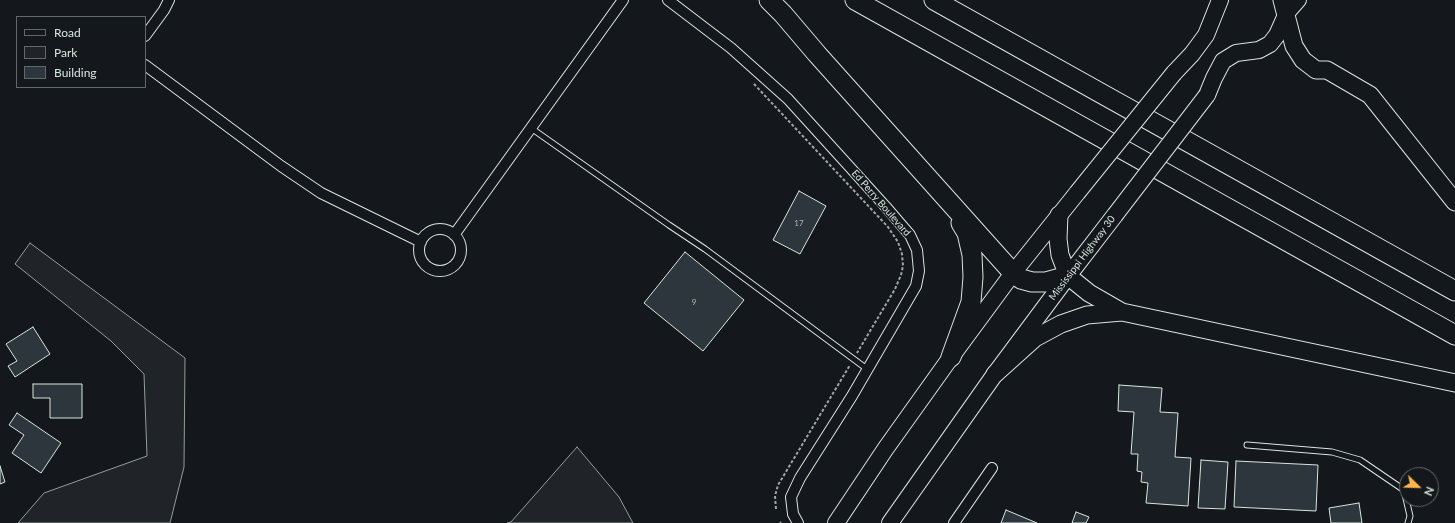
<!DOCTYPE html>
<html>
<head>
<meta charset="utf-8">
<style>
  body { margin:0 }
  #map { position:relative; width:1455px; height:523px; overflow:hidden; background:#14181c; font-family:Lato,sans-serif }
  canvas { display:block }
  .legend { position:absolute; left:16px; top:16px; width:130px; height:72px; box-sizing:border-box; background:#14181c; border:1px solid #626a69; margin:0; padding:5px 7px; list-style:none; font-size:12px; color:#d8e6dc }
  .legend li { display:flex; align-items:center; gap:8px; height:20px }
  .legend b { width:20px; border:1px solid #626a69 }
  .north { position:absolute; left:1399px; top:467px; width:40px; height:40px; box-sizing:border-box; background:#14181c; border:1px solid #626a69; border-radius:50%; rotate:113deg; font-size:11px; font-weight:700; line-height:16px; text-align:center; color:#d8e6dc }
  .north::after { content:''; display:block; margin:auto; width:14px; height:18px; background:#ffb74d; clip-path:polygon(50% 0,100% 100%,50% 72%,0 100%) }
</style>
</head>
<body>
<div id="map">
<canvas width="1455" height="523"></canvas>
<ul class="legend">
<li><b style="height:5px;background:#14181c"></b>Road</li>
<li><b style="height:11px;background:#202428"></b>Park</li>
<li><b style="height:11px;background:#2c363c"></b>Building</li>
</ul>
<div class="north">N</div>
</div>
<script>
const ctx = document.querySelector('canvas').getContext('2d');
ctx.lineJoin = 'round';
function fillPath(path, color) {
  ctx.fillStyle = color;
  ctx.fill(path, 'evenodd');
}
function poly(rows) {
  const path = new Path2D();
  for (const r of rows) {
    if (r.length === 3) {
      path.moveTo(r[0] + r[2], r[1]);
      path.arc(r[0], r[1], r[2], 0, 2 * Math.PI);
      continue;
    }
    path.moveTo(r[0], r[1]);
    for (let i = 2; i < r.length; i += 2) path.lineTo(r[i], r[i + 1]);
  }
  return path;
}
function trace(path, color, width, dash) {
  ctx.strokeStyle = color;
  ctx.lineWidth = width;
  ctx.lineCap = dash ? 'butt' : 'round';
  ctx.setLineDash(dash || []);
  ctx.stroke(path);
}
function write(font, color, halo, rows, align = 'center') {
  ctx.font = font + ' Lato,sans-serif';
  ctx.lineWidth = 3;
  ctx.setLineDash([]);
  ctx.textBaseline = 'middle';
  ctx.strokeStyle = halo;
  ctx.fillStyle = color;
  for (const [text, x, y, turn = 0] of rows) {
    ctx.save();
    ctx.translate(x, y);
    ctx.rotate((+turn || 0) * Math.PI / 180);
    ctx.textAlign = isNaN(turn) ? turn : align;
    if (halo) ctx.strokeText(text, 0, 0);
    ctx.fillText(text, 0, 0);
    ctx.restore();
  }
}
const green = poly([
  [30,243,185,358,184,467,170,523,18,523,44,493,147,456,144,374,111,341,15,264,30,243],
  [577,447,619,497,633,523,507,523,511,522,577,447]
]);
fillPath(green, '#202428');
trace(green, '#939e99', 1);
const building = poly([
  [799,191,826,206,800,254,773,240,799,191],
  [685,252,744,300,703,351,644,303,685,252],
  [33,327,50,354,15,377,8,366,17,361,6,344,33,327],
  [33,384,82,384,82,418,50,418,50,398,33,398,33,384],
  [1119,385,1162,388,1160,412,1178,413,1175,457,1191,458,1188,506,1146,503,1148,483,1141,482,1142,472,1137,471,1138,454,1131,454,1134,412,1118,411,1119,385],
  [17,413,61,443,41,473,12,453,24,435,9,425,17,413],
  [1201,460,1228,462,1225,509,1198,508,1201,460],
  [1236,461,1318,465,1316,511,1234,507,1236,461],
  [0,466,5,482,0,484,0,466],
  [1359,503,1362,523,1331,523,1329,508,1359,503],
  [1006,510,1037,523,1001,523,1006,510],
  [1076,512,1089,517,1086,523,1072,523,1076,512]
]);
fillPath(building, '#2c363c');
trace(building, '#d8e6dc', 1);
const service = poly([
  [531,128,669,225,705,249,867,369],
  [1247,445,1332,452,1360,460,1404,490,1410,516,1408,523]
]);
const minor = poly([
  [668,0,731,48,788,99,886,207,910,235,917,250,919,271,916,286,852,396,800,478,791,497,793,514,798,523],
  [145,36,164,10,169,0],
  [145,65,281,166,321,193,421,242],
  [440,250,21],
  [454,235,623,0],
  [954,523,992,468]
]);
const secondary = poly([
  [1286,15,1299,0]
]);
const primary = poly([
  [1174,73,1192,54,1206,35,1220,0],
  [1207,95,1214,78,1223,61,1236,53,1259,50,1270,44,1277,35,1286,15],
  [836,523,886,448,951,357,1013,273,1077,193],
  [890,523,995,374,1068,276,1115,215]
]);
const trunk = poly([
  [1282,0,1294,46,1303,60,1316,70,1327,70,1370,95,1455,202],
  [1059,215,1058,239,1060,255,1068,276,1089,293,1122,312,1455,383],
  [995,374,1035,338,1061,324,1087,315,1122,312]
]);
const motorway = poly([
  [769,0,783,14,817,54,1013,273,1021,279,1032,282,1046,282,1068,276],
  [855,0,1455,335],
  [934,0,1455,291],
  [951,357,971,302,973,277,972,255,967,233,961,223]
]);
trace(service, '#d8e6dc', 7);
trace(minor, '#d8e6dc', 12);
trace(secondary, '#d8e6dc', 16);
trace(primary, '#d8e6dc', 18);
trace(trunk, '#d8e6dc', 19);
trace(motorway, '#d8e6dc', 21);
trace(poly([
  [754,84,888,227,898,242,902,254,903,266,901,275,895,289,857,353],
  [776,509,775,496,778,485,850,365],
  [780,522,781,523]
]), '#9da8a2', 2, [3, 2]);
trace(service, '#14181c', 5);
trace(minor, '#14181c', 10);
trace(secondary, '#14181c', 14);
trace(primary, '#14181c', 16);
trace(trunk, '#14181c', 17);
trace(motorway, '#14181c', 19);
const primaryBridge = poly([
  [1077,193,1174,73],
  [1115,215,1207,95]
]);
trace(primaryBridge, '#d8e6dc', 18, []);
trace(primaryBridge, '#14181c', 16);
write('8px', '#adbab4', null, [
  ["17",799,223],
  ["9",694,302]
]);
write('10px', '#d8e6dc', '#14181c', [
  ["Ed Perry Boulevard",881,203,49],
  ["Mississippi Highway 30",1082,258,-53]
]);
</script>
</body>
</html>
